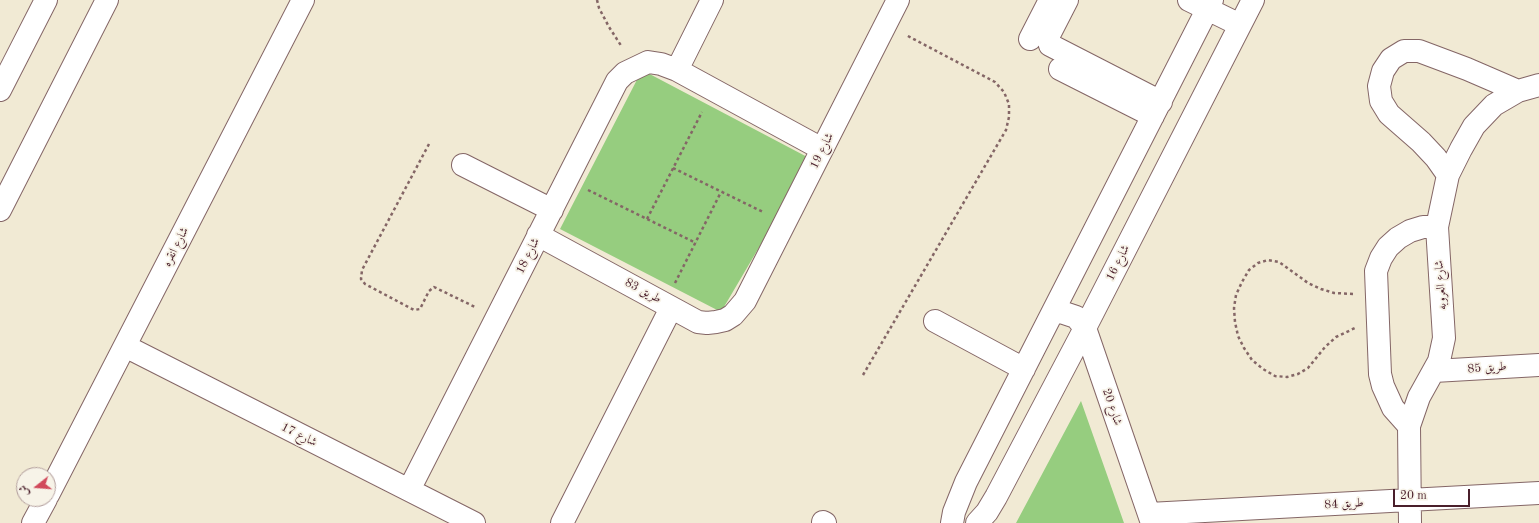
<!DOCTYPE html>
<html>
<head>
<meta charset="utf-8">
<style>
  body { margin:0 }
  #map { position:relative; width:1539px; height:523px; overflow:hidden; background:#f1ead4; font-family:"Old Standard TT",Amiri,serif }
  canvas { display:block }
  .north { position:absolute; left:16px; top:467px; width:40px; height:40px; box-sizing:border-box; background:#f7f3e8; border:1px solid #b29e9c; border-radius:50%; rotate:253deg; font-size:11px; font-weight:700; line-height:16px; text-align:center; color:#4a1f2b }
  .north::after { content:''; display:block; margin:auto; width:14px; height:18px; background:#d1495b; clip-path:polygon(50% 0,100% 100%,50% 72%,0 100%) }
  .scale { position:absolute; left:1393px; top:489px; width:77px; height:18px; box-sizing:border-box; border:2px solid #4a1f2b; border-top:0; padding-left:5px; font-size:12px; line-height:14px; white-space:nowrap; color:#4a1f2b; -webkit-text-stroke:3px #f7f3e8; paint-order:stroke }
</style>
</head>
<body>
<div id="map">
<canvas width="1539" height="523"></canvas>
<div class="north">ش</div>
<div class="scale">20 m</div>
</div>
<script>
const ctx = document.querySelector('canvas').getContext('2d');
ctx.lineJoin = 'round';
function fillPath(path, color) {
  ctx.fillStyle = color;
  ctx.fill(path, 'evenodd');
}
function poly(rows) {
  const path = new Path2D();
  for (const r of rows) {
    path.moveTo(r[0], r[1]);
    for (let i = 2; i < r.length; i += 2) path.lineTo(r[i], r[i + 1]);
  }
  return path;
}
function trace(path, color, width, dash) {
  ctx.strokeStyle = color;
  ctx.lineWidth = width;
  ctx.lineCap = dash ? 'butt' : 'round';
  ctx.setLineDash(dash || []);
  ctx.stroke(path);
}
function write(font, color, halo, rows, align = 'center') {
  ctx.font = font + ' "Old Standard TT",Amiri,serif';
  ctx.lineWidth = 3.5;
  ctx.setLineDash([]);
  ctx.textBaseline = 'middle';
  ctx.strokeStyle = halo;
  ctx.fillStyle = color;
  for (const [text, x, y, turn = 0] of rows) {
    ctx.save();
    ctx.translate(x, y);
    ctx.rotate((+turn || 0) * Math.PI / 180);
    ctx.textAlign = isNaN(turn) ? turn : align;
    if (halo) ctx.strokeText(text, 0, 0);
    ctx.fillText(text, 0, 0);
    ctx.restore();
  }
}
fillPath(poly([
  [642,70,811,159,721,312,560,229],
  [1081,401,1124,523,1016,523]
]), '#96cd7f');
const minor = poly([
  [1067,0,1048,37,1050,45,1161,102],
  [1189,0,1240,25],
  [1030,39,1050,0],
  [1060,69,1153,116],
  [677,70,712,0],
  [0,90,46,0],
  [463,165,552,210],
  [1448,175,1436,158,1421,142,1389,114,1381,101,1379,86,1383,71,1391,59,1404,51,1419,51,1467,69,1518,91],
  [0,210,107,0],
  [538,235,698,322,707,323,716,322,725,320,733,315,745,301,898,0],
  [1053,313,1061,312,1076,317,1085,328,1152,523],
  [935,321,1024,369],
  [125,346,474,523],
  [1434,371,1539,365],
  [1409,426,1393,408,1383,386,1380,374,1376,271,1381,258,1388,247,1398,238,1410,231,1423,227,1437,227],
  [409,490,617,81,625,73,648,62,661,64,677,70,822,149],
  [48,495,303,0],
  [1149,514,1539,493],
  [823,522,825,523],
  [33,523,46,499],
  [562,523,671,308],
  [952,523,954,512,966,482,1212,0],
  [977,523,987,512,996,497,1085,328,1253,0],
  [1410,523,1409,426,1419,397,1439,361,1444,338,1437,227,1448,175,1461,149,1474,126,1494,105,1518,91,1539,85]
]);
trace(minor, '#846666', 24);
trace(poly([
  [597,0,599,8,609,27,622,47],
  [429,144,362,270,361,279,365,284,414,310,420,309,429,291,434,287,475,307],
  [673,168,763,212],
  [588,190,696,243],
  [647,219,702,112],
  [675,283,721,192],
  [1353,294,1334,293,1321,289,1308,283,1279,262,1268,260,1258,263,1249,270,1242,282,1236,295,1234,308,1235,322,1238,336,1244,348,1252,360,1263,369,1275,376,1287,377,1298,374,1308,368,1325,347,1336,337,1355,328],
  [863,375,1006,130,1009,117,1009,104,1004,92,995,82,906,35]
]), '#846666', 2.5, [3, 3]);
trace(minor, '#fff', 22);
write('12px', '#4a1f2b', '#f7f3e8', [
  ["شارع 19",822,151,-63],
  ["شارع انقره",176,247,-63],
  ["شارع 18",528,256,-63],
  ["شارع 16",1118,263,-63],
  ["شارع العروبه",1441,285,-94],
  ["طريق 83",643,291,28],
  ["طريق 85",1487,368,-4],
  ["شارع 20",1112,407,71],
  ["شارع 17",299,435,27],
  ["طريق 84",1344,504,-3]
]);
</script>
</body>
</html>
